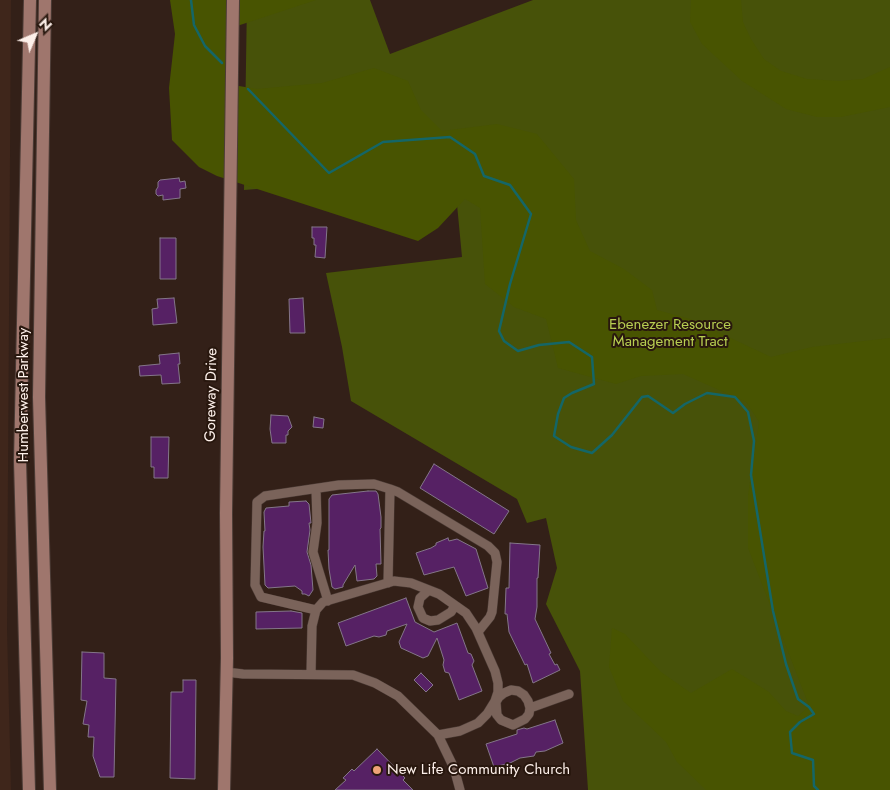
<!DOCTYPE html>
<html>
<head>
<meta charset="utf-8">
<style>
  body { margin:0 }
  #map { position:relative; width:890px; height:790px; overflow:hidden; background:#332018; font-family:Jost,sans-serif }
  canvas { display:block }
  .north { position:absolute; left:10px; top:10px; width:50px; height:50px; -webkit-text-stroke:4px #28170e; paint-order:stroke; rotate:45deg; font-size:14px; font-weight:700; line-height:20px; text-align:center; color:#fdf0ea }
  .north::after { content:''; display:block; margin:auto; width:18px; height:22px; background:#fdf0ea; clip-path:polygon(50% 0,100% 100%,50% 72%,0 100%) }
</style>
</head>
<body>
<div id="map">
<canvas width="890" height="790"></canvas>
<div class="north">N</div>
</div>
<script>
const ctx = document.querySelector('canvas').getContext('2d');
ctx.lineJoin = 'round';
function fillPath(path, color) {
  ctx.fillStyle = color;
  ctx.fill(path, 'evenodd');
}
function poly(rows) {
  const path = new Path2D();
  for (const r of rows) {
    path.moveTo(r[0], r[1]);
    for (let i = 2; i < r.length; i += 2) path.lineTo(r[i], r[i + 1]);
  }
  return path;
}
function trace(path, color, width, dash) {
  ctx.strokeStyle = color;
  ctx.lineWidth = width;
  ctx.lineCap = dash ? 'butt' : 'round';
  ctx.setLineDash(dash || []);
  ctx.stroke(path);
}
function write(font, color, halo, rows, align = 'center') {
  ctx.font = font + ' Jost,sans-serif';
  ctx.lineWidth = 4;
  ctx.setLineDash([]);
  ctx.textBaseline = 'middle';
  ctx.strokeStyle = halo;
  ctx.fillStyle = color;
  for (const [text, x, y, turn = 0] of rows) {
    ctx.save();
    ctx.translate(x, y);
    ctx.rotate((+turn || 0) * Math.PI / 180);
    ctx.textAlign = isNaN(turn) ? turn : align;
    if (halo) ctx.strokeText(text, 0, 0);
    ctx.fillText(text, 0, 0);
    ctx.restore();
  }
}
fillPath(poly([
  [0,0,11,0,7,629,11,790,0,790]
]), '#3f261b');
fillPath(poly([
  [247,0,370,0,390,54,533,0,890,0,890,790,588,790,580,671,546,604,557,568,546,518,527,523,517,499,351,401,342,347,326,273,462,257,454,173,244,190]
]), '#475209');
fillPath(poly([
  [170,0,316,0,237,26,233,85,257,89,322,83,374,68,408,81,421,110,442,131,497,124,537,134,574,179,576,220,590,251,624,269,652,290,657,310,690,319,771,357,812,347,890,338,890,790,706,790,677,762,666,742,623,701,609,667,612,628,625,634,661,672,691,693,732,669,769,692,786,711,798,716,809,706,748,548,748,495,759,422,746,402,683,374,641,376,616,384,558,368,546,319,514,307,485,284,480,208,465,199,438,228,418,241,217,176,199,167,172,140,169,88,175,34],
  [691,0,741,0,743,22,751,39,764,59,781,71,807,79,839,81,863,79,890,67,890,107,841,117,817,117,786,109,742,81,702,44,690,22]
]), '#485401');
trace(poly([
  [191,0,194,25,205,46,222,63],
  [248,89,329,173,383,142,450,137,475,154,484,176,510,185,531,214,510,284,499,331,504,341,518,351,539,345,569,342,592,357,594,384,572,393,564,398,558,414,554,436,571,447,592,453,612,435,642,397,648,396,673,413,685,404,707,393,735,397,748,412,754,441,751,475,773,611,786,664,798,699,809,707,814,714,800,722,790,732,792,753,813,760,814,786,818,790]
]), '#146667', 2.5);
const building = poly([
  [179,178,180,182,185,181,186,188,180,189,180,198,163,200,163,195,158,196,156,194,156,190,158,187,158,182,160,180,179,178],
  [312,227,327,227,325,258,315,257,316,245,314,245,314,238,312,238,312,227],
  [160,238,176,238,176,279,160,279,160,238],
  [174,298,177,323,153,325,152,309,158,308,157,299,174,298],
  [303,298,305,333,290,333,289,299,303,298],
  [179,353,180,364,178,364,180,383,162,384,161,375,140,376,139,366,160,364,159,355,179,353],
  [271,415,288,416,292,427,288,431,288,435,286,435,286,443,272,443,270,429,271,415],
  [314,417,324,419,323,428,313,427,314,417],
  [151,437,169,437,168,478,154,478,154,467,151,467,151,437],
  [434,464,509,511,494,534,420,488,434,464],
  [368,491,376,491,378,494,381,517,381,528,380,529,381,564,376,564,377,576,374,579,357,581,355,565,343,585,343,587,335,589,332,587,329,569,328,550,329,550,329,499,332,495,368,491],
  [306,501,309,504,311,523,309,523,310,530,307,552,311,565,313,590,309,596,305,594,302,594,302,591,295,586,268,588,265,585,263,547,264,531,265,531,264,512,266,508,289,506,289,502,306,501],
  [448,538,449,541,457,539,476,549,488,588,466,596,454,567,424,575,416,553,431,548,436,545,436,543,448,538],
  [510,543,540,545,538,578,537,578,537,607,535,619,551,653,549,654,555,665,557,664,560,670,533,683,527,664,525,665,509,632,507,614,505,614,506,588,509,588,510,543],
  [406,598,415,622,434,632,457,623,468,653,471,654,474,661,472,665,482,691,459,700,449,673,445,672,443,665,444,660,437,638,428,656,423,658,401,648,399,642,407,624,387,631,386,635,379,637,374,636,346,646,338,623,406,598],
  [291,611,302,613,302,628,256,629,256,612,291,611],
  [82,652,104,653,104,678,116,679,114,777,100,777,93,756,94,737,88,737,89,725,83,724,87,701,81,700,82,652],
  [421,673,433,685,426,692,414,680,421,673],
  [183,680,196,680,195,779,170,778,171,692,183,692,183,680],
  [555,720,563,743,545,751,536,752,534,756,520,758,510,763,494,767,486,744,517,734,517,730,524,728,527,729,555,720],
  [377,749,405,778,403,780,413,790,335,790,346,780,343,778,352,769,354,771,377,749]
]);
fillPath(building, '#562164');
trace(building, '#847689', 1);
const street = poly([
  [316,489,317,523,313,552,328,601],
  [390,489,398,492,488,546,495,553,497,562,492,612,490,617,478,632],
  [429,590,420,598,418,607,423,618,430,621,438,620,451,612,455,606],
  [316,610,261,597,255,585,257,502,265,496,339,485,374,484,390,489,388,583],
  [226,672,243,674,353,675,375,683,398,696,438,735,454,768,460,790],
  [311,674,312,626,316,610,323,602,394,581,411,583,439,594,466,613,476,628,495,671,498,683,498,692,495,701,487,714,478,723,460,731,438,735],
  [492,706,497,715,501,720,513,725,525,719,529,714,530,708,528,701,524,695,518,691,511,690,504,693,499,697,496,702,497,715],
  [530,708,569,694]
]);
const secondary = poly([
  [45,0,39,397,50,790],
  [29,790,20,461,30,0],
  [224,790,227,658,226,513,233,0]
]);
trace(street, '#4c3c36', 10);
trace(secondary, '#4c3c36', 14);
trace(street, '#7a635a', 9);
trace(secondary, '#9f766d', 12);
for (const [x, y, r, color] of [
  [377,770,5,"#efa377"]
]) {
  const dot = new Path2D();
  dot.arc(x, y, r, 0, 2 * Math.PI);
  ctx.fillStyle = color;
  ctx.fill(dot);
  trace(dot, '#28170e', 2);
}
write('15px', '#b7ce51', '#28170e', [
  ["Ebenezer Resource",670,325],
  ["Management Tract",670,342]
]);
write('15px', '#fdf0ea', '#28170e', [
  ["Humberwest Parkway",24,395,-90],
  ["Goreway Drive",212,395,-89]
]);
write('15px', '#fdf0ea', '#28170e', [
  ["New Life Community Church",387,770]
], 'left');
</script>
</body>
</html>
